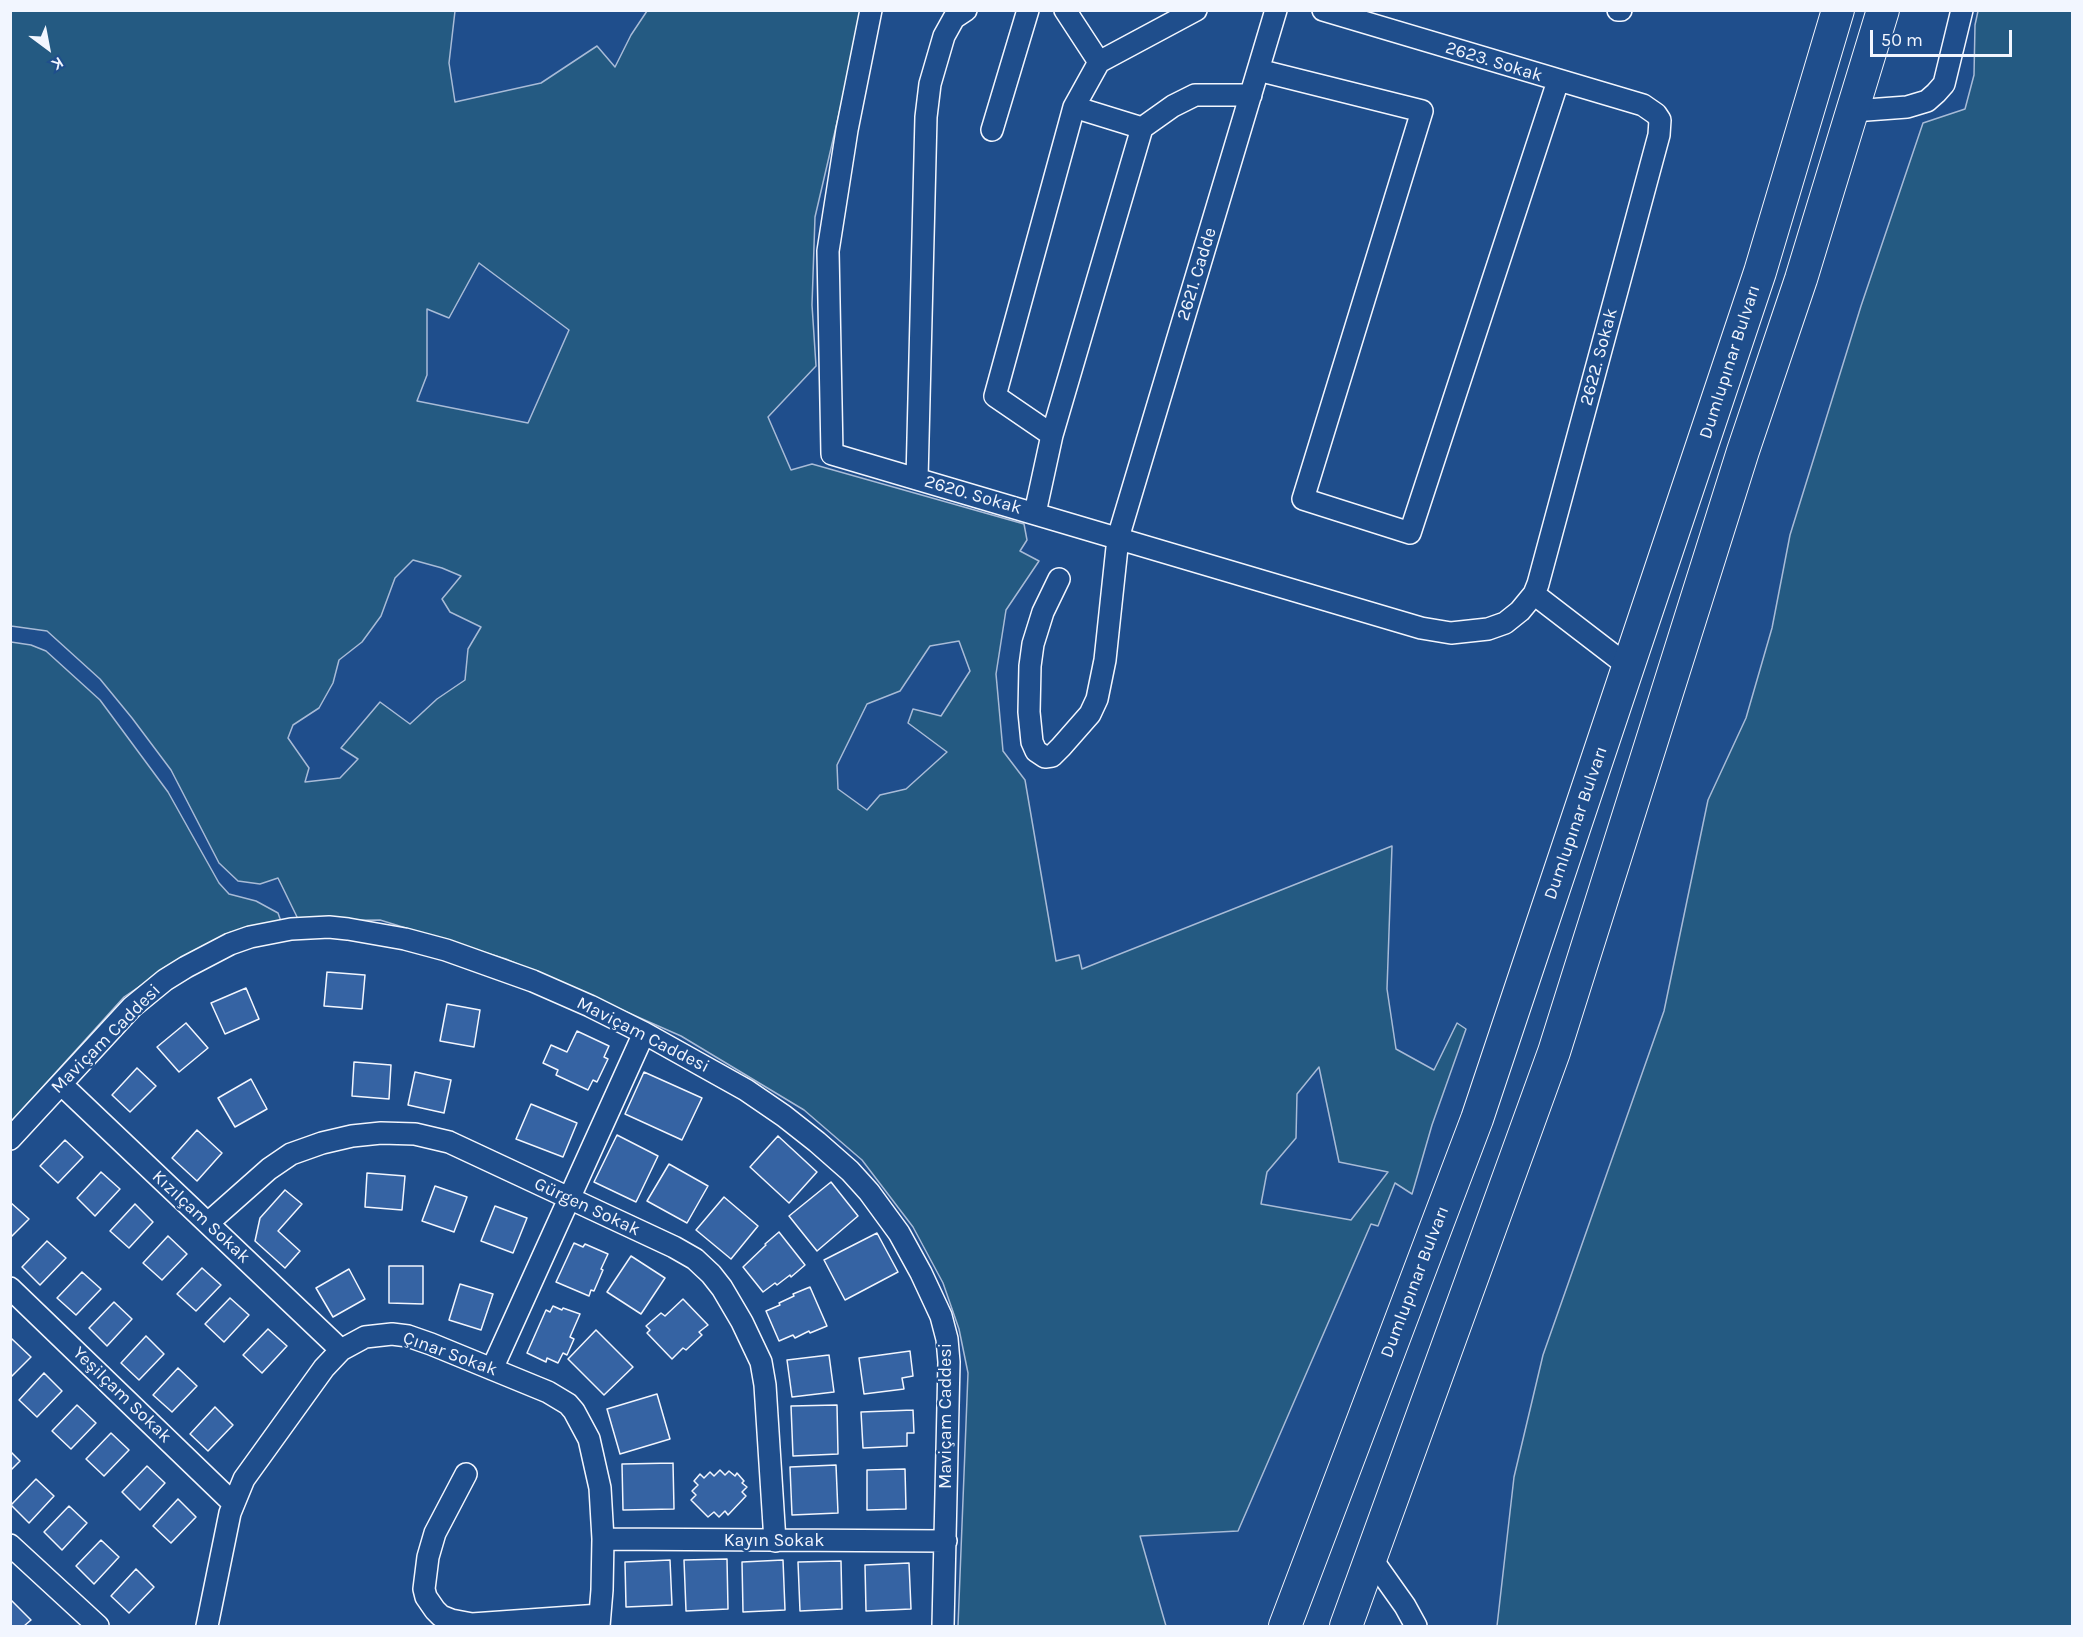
<!DOCTYPE html>
<html>
<head>
<meta charset="utf-8">
<style>
  body { margin:0 }
  #map { position:relative; width:2083px; height:1637px; overflow:hidden; background:#1f4e8c; font-family:Karla,sans-serif }
  canvas { display:block }
  .frame { position:absolute; inset:0; border:12px solid #f2f6ff; pointer-events:none }
  .north { position:absolute; left:18px; top:18px; width:60px; height:60px; -webkit-text-stroke:4px #1f4e8c; paint-order:stroke; rotate:148deg; font-size:16px; font-weight:700; line-height:24px; text-align:center; color:#f2f6ff }
  .north::after { content:''; display:block; margin:auto; width:21px; height:27px; background:#f2f6ff; clip-path:polygon(50% 0,100% 100%,50% 72%,0 100%) }
  .scale { position:absolute; left:1870px; top:30px; width:142px; height:27px; box-sizing:border-box; border:3px solid #f2f6ff; border-top:0; padding-left:8px; font-size:18px; line-height:21px; white-space:nowrap; color:#f2f6ff; -webkit-text-stroke:4px #1f4e8c; paint-order:stroke }
</style>
</head>
<body>
<div id="map">
<canvas width="2083" height="1637"></canvas>
<div class="frame"></div>
<div class="north">K</div>
<div class="scale">50 m</div>
</div>
<script>
const ctx = document.querySelector('canvas').getContext('2d');
ctx.lineJoin = 'round';
function fillPath(path, color) {
  ctx.fillStyle = color;
  ctx.fill(path, 'evenodd');
}
function poly(rows) {
  const path = new Path2D();
  for (const r of rows) {
    path.moveTo(r[0], r[1]);
    for (let i = 2; i < r.length; i += 2) path.lineTo(r[i], r[i + 1]);
  }
  return path;
}
function trace(path, color, width, dash) {
  ctx.strokeStyle = color;
  ctx.lineWidth = width;
  ctx.lineCap = dash ? 'butt' : 'round';
  ctx.setLineDash(dash || []);
  ctx.stroke(path);
}
function write(font, color, halo, rows, align = 'center') {
  ctx.font = font + ' Karla,sans-serif';
  ctx.lineWidth = 4.5;
  ctx.setLineDash([]);
  ctx.textBaseline = 'middle';
  ctx.strokeStyle = halo;
  ctx.fillStyle = color;
  for (const [text, x, y, turn = 0] of rows) {
    ctx.save();
    ctx.translate(x, y);
    ctx.rotate((+turn || 0) * Math.PI / 180);
    ctx.textAlign = isNaN(turn) ? turn : align;
    if (halo) ctx.strokeText(text, 0, 0);
    ctx.fillText(text, 0, 0);
    ctx.restore();
  }
}
const green = poly([
  [11,11,455,11,449,63,455,102,541,83,597,46,615,67,631,35,647,11,863,11,815,217,812,305,816,366,768,417,791,470,812,464,1024,524,1027,540,1020,551,1039,561,1006,610,996,674,1003,751,1025,780,1056,961,1079,955,1082,969,1392,846,1387,989,1396,1049,1434,1070,1457,1023,1466,1029,1432,1125,1412,1194,1395,1183,1378,1226,1371,1224,1238,1531,1140,1536,1166,1626,958,1626,968,1373,959,1329,943,1283,913,1227,862,1160,804,1110,681,1036,506,959,380,920,299,921,278,878,260,884,238,881,219,863,171,770,132,718,100,679,47,631,11,626,11,11],
  [479,263,569,330,528,423,417,401,427,375,427,309,449,318,479,263],
  [413,560,442,568,461,576,442,599,450,612,481,627,468,649,465,680,437,699,410,724,380,702,341,748,358,759,340,778,305,782,309,768,288,738,293,725,319,708,333,683,339,660,362,642,381,616,395,578,413,560],
  [959,641,970,671,941,716,913,709,908,723,947,752,906,789,880,795,867,810,838,789,837,765,867,704,900,691,930,646,959,641],
  [1319,1067,1339,1162,1388,1172,1351,1220,1261,1204,1267,1172,1296,1138,1297,1094,1319,1067],
  [1978,11,2072,11,2072,1626,1497,1626,1514,1477,1543,1355,1664,1011,1708,800,1746,718,1772,628,1790,535,1861,306,1923,123,1965,109,1974,75,1975,25,1978,11],
  [11,642,31,645,46,651,100,700,168,792,219,883,229,894,256,901,278,913,283,927,231,932,184,956,124,997,11,1122,11,642]
]);
fillPath(green, '#245a82');
trace(green, '#a8bbd7', 1.5);
const building = poly([
  [327,972,365,975,362,1009,324,1006,327,972],
  [246,988,259,1019,225,1034,211,1003,246,988],
  [447,1004,480,1010,474,1047,440,1041,447,1004],
  [186,1023,208,1048,179,1072,157,1047,186,1023],
  [577,1031,609,1046,604,1057,608,1059,597,1082,593,1080,588,1090,556,1075,558,1070,543,1063,551,1045,567,1052,577,1031],
  [354,1062,391,1065,389,1099,352,1096,354,1062],
  [137,1068,156,1086,130,1112,112,1095,137,1068],
  [415,1072,451,1080,444,1113,408,1105,415,1072],
  [644,1072,702,1098,682,1140,625,1114,644,1072],
  [251,1079,267,1109,235,1127,218,1098,251,1079],
  [531,1104,577,1123,563,1157,516,1139,531,1104],
  [197,1130,222,1153,197,1181,172,1158,197,1130],
  [617,1135,658,1156,636,1202,594,1182,617,1135],
  [778,1136,817,1172,789,1203,750,1167,778,1136],
  [65,1140,83,1157,58,1183,40,1166,65,1140],
  [669,1164,708,1186,687,1223,647,1201,669,1164],
  [101,1172,120,1189,95,1216,77,1198,101,1172],
  [367,1173,405,1176,402,1210,365,1207,367,1173],
  [831,1182,858,1216,817,1251,789,1216,831,1182],
  [435,1186,467,1197,454,1232,422,1221,435,1186],
  [285,1190,302,1204,278,1231,300,1251,285,1268,255,1241,260,1218,285,1190],
  [724,1197,758,1226,731,1259,696,1230,724,1197],
  [10,1202,29,1219,10,1238,10,1202],
  [135,1204,153,1222,129,1248,110,1231,135,1204],
  [495,1206,527,1218,513,1253,481,1241,495,1206],
  [779,1232,805,1265,791,1277,790,1275,777,1285,775,1283,763,1292,743,1267,766,1245,765,1244,779,1232],
  [877,1233,898,1272,845,1300,824,1260,877,1233],
  [168,1236,187,1254,162,1280,143,1263,168,1236],
  [47,1241,66,1258,40,1285,22,1267,47,1241],
  [574,1243,583,1247,585,1244,608,1254,601,1269,603,1270,594,1291,591,1290,589,1296,556,1282,574,1243],
  [631,1256,665,1278,641,1314,607,1292,631,1256],
  [389,1266,423,1266,423,1304,389,1303,389,1266],
  [202,1268,221,1285,196,1311,177,1294,202,1268],
  [349,1269,365,1299,333,1317,316,1288,349,1269],
  [82,1272,101,1289,76,1315,57,1298,82,1272],
  [460,1284,493,1294,481,1330,449,1320,460,1284],
  [810,1287,827,1326,810,1333,809,1331,795,1338,793,1335,779,1341,766,1311,780,1305,779,1303,794,1296,793,1294,810,1287],
  [230,1298,249,1315,224,1342,205,1324,230,1298],
  [683,1299,708,1325,699,1332,702,1335,686,1350,683,1348,672,1359,647,1333,650,1330,646,1326,661,1313,665,1316,683,1299],
  [114,1302,132,1319,107,1346,89,1328,114,1302],
  [553,1306,562,1310,563,1308,580,1314,570,1337,574,1339,567,1355,563,1353,558,1363,547,1358,546,1362,527,1353,546,1310,550,1312,553,1306],
  [268,1329,287,1346,262,1373,243,1355,268,1329],
  [596,1330,633,1367,604,1395,568,1359,596,1330],
  [146,1336,164,1354,139,1380,121,1363,146,1336],
  [12,1339,31,1357,10,1378,10,1341,12,1339],
  [910,1351,913,1376,902,1378,904,1389,864,1394,859,1358,910,1351],
  [829,1355,834,1392,792,1397,787,1360,829,1355],
  [178,1368,197,1386,172,1412,153,1395,178,1368],
  [44,1373,62,1391,37,1417,19,1400,44,1373],
  [657,1394,670,1439,620,1454,607,1409,657,1394],
  [77,1405,96,1423,71,1449,52,1431,77,1405],
  [837,1405,838,1454,793,1456,791,1406,837,1405],
  [215,1407,233,1425,208,1451,190,1434,215,1407],
  [913,1410,914,1433,907,1433,907,1446,863,1448,861,1412,913,1410],
  [111,1433,129,1450,104,1476,86,1459,111,1433],
  [10,1451,20,1461,10,1471,10,1451],
  [673,1463,674,1509,623,1510,622,1464,673,1463],
  [836,1465,838,1513,792,1515,790,1467,836,1465],
  [147,1466,165,1483,140,1510,122,1492,147,1466],
  [905,1469,906,1509,867,1510,867,1470,905,1469],
  [720,1470,725,1475,729,1471,735,1476,737,1473,744,1481,742,1483,747,1487,742,1492,746,1496,728,1515,725,1511,719,1517,714,1512,708,1517,691,1500,696,1495,692,1491,698,1485,694,1481,700,1474,704,1478,710,1472,714,1476,720,1470],
  [36,1479,54,1496,29,1523,11,1505,36,1479],
  [178,1499,196,1517,171,1543,153,1526,178,1499],
  [69,1506,87,1523,62,1550,44,1532,69,1506],
  [101,1540,119,1557,94,1584,76,1566,101,1540],
  [727,1559,728,1609,686,1611,684,1560,727,1559],
  [670,1560,672,1605,626,1607,625,1562,670,1560],
  [783,1560,785,1610,743,1612,742,1562,783,1560],
  [841,1561,842,1609,800,1611,798,1562,841,1561],
  [909,1563,911,1609,866,1611,865,1565,909,1563],
  [136,1569,154,1587,129,1613,111,1596,136,1569],
  [10,1599,31,1620,24,1626,10,1626,10,1599]
]);
fillPath(building, '#3563a3');
trace(building, '#f2f6ff', 1.5);
const minor = poly([
  [871,10,847,130,828,251,832,454,1421,628,1451,633,1488,629,1505,623,1520,611,1534,594,1538,584,1659,135,1660,120,1656,114,1643,105,1323,10],
  [1065,10,1099,62],
  [1618,10,1621,10],
  [1258,70,1422,111,1303,499,1410,533,1558,81],
  [1853,111,1907,107,1927,101,1936,93,1944,84,1962,10],
  [1142,128,1173,106,1195,95,1251,95],
  [992,130,1028,10],
  [1052,435,1142,128,1074,107],
  [917,479,926,117,930,84,944,36,954,18,966,10],
  [1035,513,1052,435,995,396,1074,107,1099,62,1196,10],
  [1059,579,1043,612,1033,644,1030,666,1029,712,1032,742,1036,751,1045,757,1052,756,1061,747,1090,714,1097,699,1105,660,1118,538,1276,10],
  [1534,594,1629,667],
  [61,1084,341,1350],
  [10,1139,132,1007,165,980,186,967,230,944,250,937,291,929,329,927,348,929,405,939,446,950,533,981,590,1006,644,1033,746,1090,784,1116,817,1142,850,1171,869,1192,899,1233,921,1273,941,1316,947,1339,949,1362,943,1626],
  [208,1223,269,1169,291,1154,322,1143,352,1136,381,1133,415,1134,449,1142,674,1247,695,1259,711,1274,722,1288,742,1322,761,1362,765,1385,775,1541],
  [10,1288,233,1503],
  [492,1369,644,1033],
  [466,1474,435,1533,428,1557,424,1589,426,1597,435,1610,441,1616,451,1620,472,1624,600,1615],
  [603,1539,946,1541],
  [10,1545,98,1626],
  [1371,1558,1405,1606,1416,1626],
  [207,1626,230,1513,244,1479,324,1368,341,1350,365,1337,392,1334,408,1336,431,1344,548,1392,568,1404,574,1411,589,1439,600,1488,603,1539,602,1590,599,1626]
]);
const highway = poly([
  [1285,1626,1477,1119,1760,272,1838,10],
  [1346,1626,1554,1052,1743,451,1801,279,1883,10]
]);
trace(minor, '#f2f6ff', 24);
trace(highway, '#f2f6ff', 34);
trace(minor, '#1f4e8c', 21);
trace(highway, '#1f4e8c', 32);
write('18px', '#f2f6ff', '#1f4e8c', [
  ["2623. Sokak",1494,62,17],
  ["2621. Cadde",1197,274,-73],
  ["2622. Sokak",1599,357,-75],
  ["Dumlupınar Bulvarı",1730,362,-72],
  ["2620. Sokak",973,495,16],
  ["Dumlupınar Bulvarı",1576,823,-71],
  ["Maviçam Caddesi",643,1035,27],
  ["Maviçam Caddesi",106,1039,-45],
  ["Gürgen Sokak",587,1207,25],
  ["Kızılçam Sokak",201,1217,43],
  ["Dumlupınar Bulvarı",1415,1282,-69],
  ["Çınar Sokak",450,1354,20],
  ["Yeşilçam Sokak",122,1395,44],
  ["Maviçam Caddesi",946,1416,-90],
  ["Kayın Sokak",774,1541]
]);
</script>
</body>
</html>
